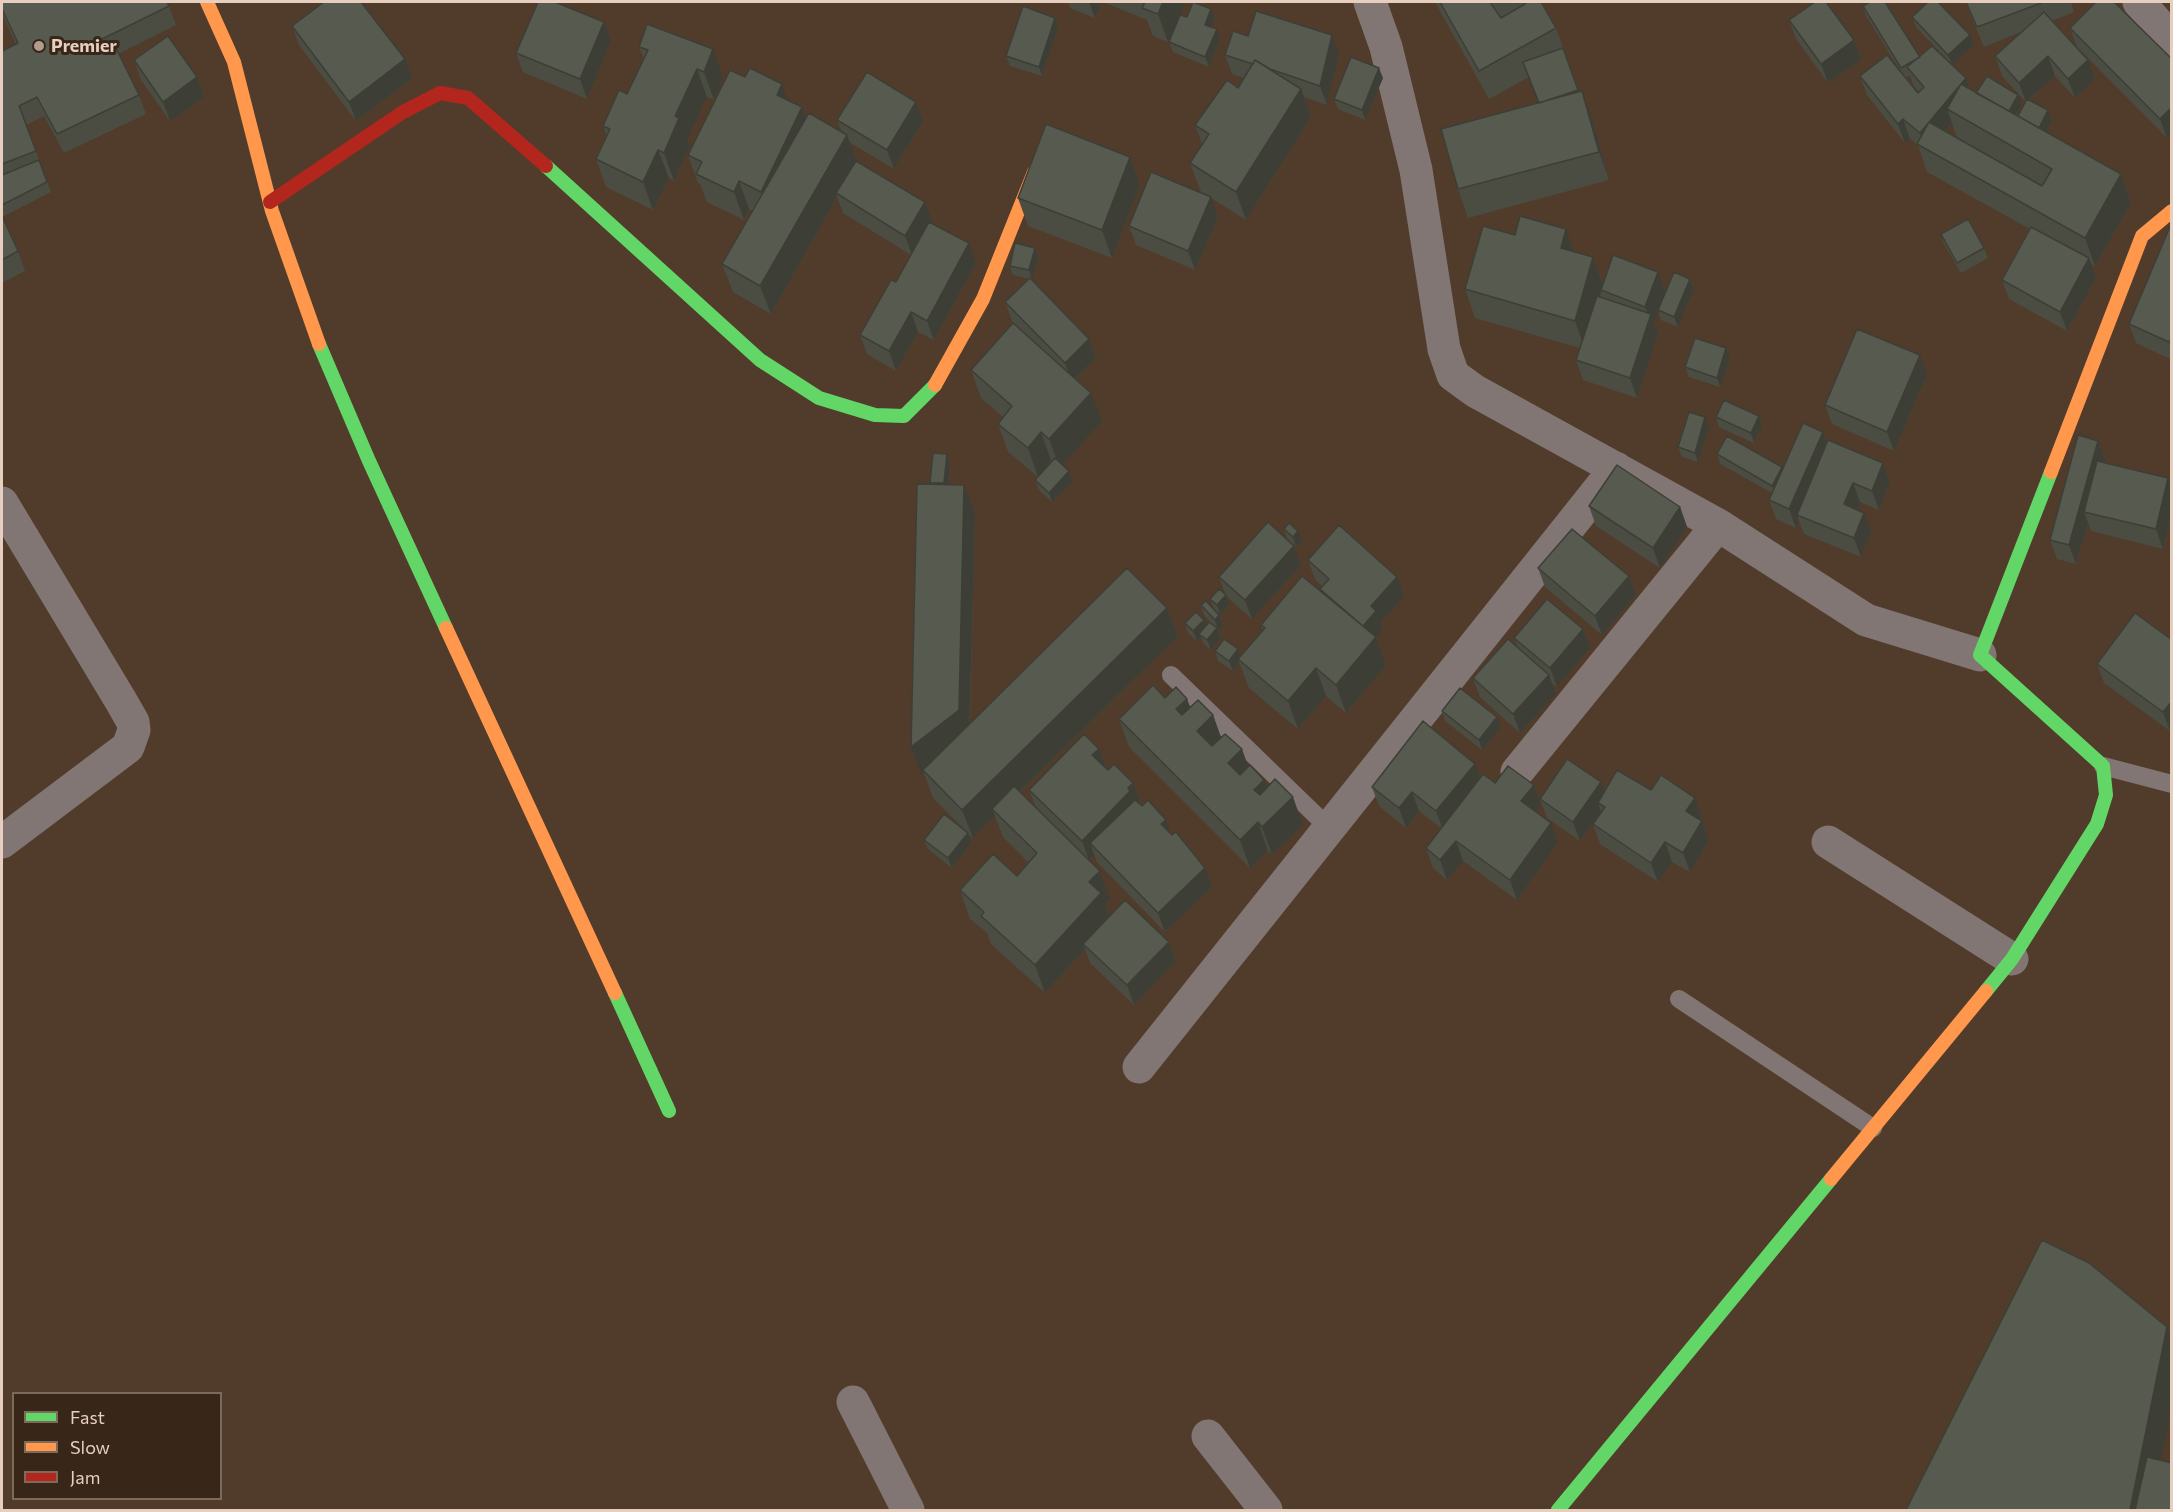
<!DOCTYPE html>
<html>
<head>
<meta charset="utf-8">
<style>
  body { margin:0 }
  #map { position:relative; width:2173px; height:1512px; overflow:hidden; background:#513c2b; font-family:Commissioner,sans-serif }
  canvas { display:block }
  .frame { position:absolute; inset:0; border:3px solid #e7cfbf; pointer-events:none }
  .legend { position:absolute; left:12px; top:1392px; width:210px; height:108px; box-sizing:border-box; background:#382619; border:2px solid #7e6a5b; margin:0; padding:8px 10px; list-style:none; font-size:18px; color:#e7cfbf }
  .legend li { display:flex; align-items:center; gap:12px; height:30px }
  .legend b { width:30px; border:2px solid #7e6a5b }
</style>
</head>
<body>
<div id="map">
<canvas width="2173" height="1512"></canvas>
<div class="frame"></div>
<ul class="legend">
<li><b style="height:8px;background:#63d668"></b>Fast</li>
<li><b style="height:8px;background:#ff974d"></b>Slow</li>
<li><b style="height:8px;background:#b3261e"></b>Jam</li>
</ul>
</div>
<script>
const ctx = document.querySelector('canvas').getContext('2d');
ctx.lineJoin = 'round';
function poly(rows) {
  const path = new Path2D();
  for (const r of rows) {
    path.moveTo(r[0], r[1]);
    for (let i = 2; i < r.length; i += 2) path.lineTo(r[i], r[i + 1]);
  }
  return path;
}
function trace(path, color, width, dash) {
  ctx.strokeStyle = color;
  ctx.lineWidth = width;
  ctx.lineCap = dash ? 'butt' : 'round';
  ctx.setLineDash(dash || []);
  ctx.stroke(path);
}
function fillPath(path, color) {
  ctx.fillStyle = color;
  ctx.fill(path, 'evenodd');
}
function write(font, color, halo, rows, align = 'center') {
  ctx.font = font + ' Commissioner,sans-serif';
  ctx.lineWidth = 6;
  ctx.setLineDash([]);
  ctx.textBaseline = 'middle';
  ctx.strokeStyle = halo;
  ctx.fillStyle = color;
  for (const [text, x, y, turn = 0] of rows) {
    ctx.save();
    ctx.translate(x, y);
    ctx.rotate((+turn || 0) * Math.PI / 180);
    ctx.textAlign = isNaN(turn) ? turn : align;
    if (halo) ctx.strokeText(text, 0, 0);
    ctx.fillText(text, 0, 0);
    ctx.restore();
  }
}
trace(poly([
  [1171,675,1330,829],
  [2103,766,2172,784],
  [1679,999,1873,1128]
]), '#817673', 18);
trace(poly([
  [1370,2,1386,47,1416,170,1444,349,1453,375,1475,391,1718,525,1866,620,1980,655],
  [2139,2,2172,40],
  [2,503,121,701,133,722,134,730,128,747,2,842],
  [1517,772,1718,525],
  [1828,842,2012,959],
  [1139,1067,1616,468],
  [853,1402,908,1510],
  [1208,1436,1266,1510]
]), '#817673', 33);
trace(poly([
  [546,166,760,360,819,398,875,415,904,416,935,385],
  [319,344,369,461,446,628],
  [1986,991,2012,959,2097,824,2106,795,2103,766,1980,655,2051,472],
  [615,993,669,1111],
  [1558,1510,1831,1179]
]), '#63d668', 14);
trace(poly([
  [207,2,234,62,272,211,319,344],
  [935,385,983,299,1034,172],
  [2051,472,2142,236,2172,211],
  [446,628,615,993],
  [1831,1179,1986,991]
]), '#ff974d', 14);
trace(poly([
  [270,202,403,112,440,93,468,98,546,166]
]), '#b3261e', 14);
fillPath(poly([
  [2,2,169,6,176,25,118,54,139,95,146,114,64,153,44,116,26,125,51,192,2,217,18,251,25,271,2,283,2,51,16,44,2,14],
  [1068,2,1102,2,1095,18,1070,8],
  [1103,2,1186,2,1168,42,1153,36,1147,20],
  [1435,2,1541,2,1556,28,1579,92,1592,119,1609,180,1468,218,1458,189,1539,103,1529,77,1489,99],
  [1965,2,2071,2,2074,12,2052,21,2088,60,2095,79,2075,98,2055,76,2029,100,2048,110,2052,120,2045,132,2121,174,2131,203,2095,266,2091,264,2096,278,2067,331,2009,299,2002,280,2030,229,1927,172,1918,145,1910,139,1905,143,1867,95,1860,76,1901,72,1866,16,1863,6,1920,57,1966,78,1969,89,1976,93,2022,105,2016,115,2018,116,2026,102,2002,76,1995,56,2021,32,1984,47],
  [1910,75,1914,87,1919,92,1918,93,1905,78],
  [1952,123,1957,138,2042,186,1945,131],
  [1211,9,1215,19,1212,27,1220,39,1209,67,1173,52,1169,42,1187,17],
  [1912,17,1974,45,1952,65,1916,27],
  [1789,20,1854,40,1861,60,1828,83,1796,39],
  [604,22,611,41,587,99,523,72,516,53],
  [292,26,412,78,356,121,299,45],
  [1058,28,1042,76,1010,66,1006,56],
  [2070,28,2172,59,2172,133,2167,138,2077,47],
  [1248,36,1339,54,1327,105,1304,97,1311,117,1246,220,1211,198,1218,217,1195,270,1136,245,1129,226,1208,196,1201,192,1190,163,1202,144,1195,125,1238,88,1244,78,1232,74,1225,55],
  [639,47,723,77,714,100,707,97,687,140,690,146,674,181,669,178,653,210,606,187,596,159,607,136,603,126,627,94,644,59],
  [134,60,197,77,204,97,170,121,141,80],
  [1383,78,1365,120,1338,109,1334,99],
  [788,100,802,107,806,118,842,132,837,120,916,102,923,121,894,169,849,142,856,161,932,222,931,223,976,263,934,340,918,332,896,371,867,354,860,335,896,282,911,255,843,213,837,197,771,314,733,292,722,264,753,211,749,209,744,220,707,202,700,184,698,183,688,155],
  [1130,157,1140,185,1112,258,1028,226,1018,198],
  [2172,222,2172,360,2136,343,2129,324],
  [1941,234,1984,248,1988,258,1961,273,1944,244],
  [1035,248,1038,258,1032,280,1031,280,1089,339,1096,358,1076,379,1102,421,1062,465,1069,471,1073,481,1052,502,1039,490,1035,480,1052,461,1051,460,1038,477,1008,452,998,424,1003,417,981,398,971,370,1024,334,1012,321,1005,302,1029,279,1013,275,1010,266],
  [1574,251,1593,257,1603,284,1665,292,1663,298,1690,279,1694,289,1678,327,1661,320,1658,311,1654,322,1658,333,1637,398,1583,380,1576,360,1580,348,1475,318,1465,289],
  [1726,348,1730,358,1720,387,1689,377,1685,367],
  [1927,375,1894,451,1832,424,1825,405],
  [1716,417,1762,426,1754,443,1719,427],
  [1709,427,1698,462,1682,457,1678,447],
  [1823,432,1827,442,1883,463,1890,482,1879,510,1860,502,1857,510,1871,532,1861,557,1804,534,1799,521,1796,528,1776,519,1769,500,1772,493,1720,464,1717,454,1783,469],
  [947,454,950,464,948,485,975,513,970,724,1167,608,1178,636,1020,792,1036,808,1029,790,1105,767,1108,770,1133,783,1140,802,1139,803,1205,868,1212,887,1165,932,1097,862,1094,854,1089,860,1110,900,1105,905,1109,916,1169,942,1176,961,1134,1005,1090,963,1085,949,1045,993,991,944,987,933,970,919,960,890,1017,876,1029,863,1003,837,995,816,973,838,968,834,971,843,952,868,928,849,924,840,966,831,933,798,924,773,921,775,930,483],
  [2105,460,2104,462,2168,478,2172,487,2172,513,2163,549,2091,531,2088,523,2076,564,2057,559,2050,540],
  [1589,506,1680,507,1687,527,1660,568,1596,526],
  [1284,529,1302,541,1296,547,1287,539],
  [1308,560,1404,596,1381,622,1383,630,1376,638,1386,665,1346,713,1326,696,1298,729,1249,688,1239,662,1233,671,1218,661,1215,651,1241,657,1263,631,1261,625,1320,591,1320,589,1322,586,1315,579],
  [1301,565,1252,619,1226,596,1219,577],
  [1538,568,1629,576,1636,595,1602,635,1545,587],
  [1210,599,1229,605,1220,615,1214,609],
  [1201,605,1219,615,1223,625,1218,630,1218,629,1221,638,1211,650,1203,643,1201,637,1197,641,1188,633,1185,623,1215,627,1204,615],
  [1583,629,1590,648,1557,687,1552,683,1556,694,1520,733,1480,697,1473,678,1518,647,1514,638],
  [2172,640,2172,729,2170,731,2104,683,2097,664],
  [1165,698,1187,699,1190,708,1213,715,1221,738,1242,749,1248,767,1267,788,1303,825,1272,855,1268,851,1250,868,1129,747,1119,719],
  [1442,711,1501,727,1482,750,1445,721],
  [1480,778,1495,783,1534,785,1541,805,1535,812,1558,843,1517,900,1463,861,1447,880,1433,868,1426,848,1441,828,1419,811,1406,828,1379,806,1372,787],
  [1651,790,1695,798,1702,817,1700,820,1702,821,1709,840,1690,872,1672,862,1658,882,1600,844,1593,824,1601,812,1580,841,1547,818,1540,799,1604,792]
]), '#4b4d43');
fillPath(poly([
  [1089,2,1102,2,1095,18],
  [1163,2,1186,2,1168,42,1158,14],
  [1211,9,1215,19,1209,34,1205,25],
  [1055,18,1058,28,1042,76,1039,67],
  [604,22,611,41,587,99,580,79],
  [1217,29,1220,39,1209,67,1205,57],
  [1332,35,1339,54,1327,105,1320,86],
  [1970,35,1974,45,1952,65,1948,55],
  [1854,40,1861,60,1828,83,1821,64],
  [713,49,723,77,714,100,704,72],
  [2048,56,2055,76,2026,102,2019,83],
  [405,59,412,78,356,121,349,102],
  [2088,60,2095,79,2075,98,2068,79],
  [1379,68,1383,78,1365,120,1362,110],
  [697,69,707,97,687,140,690,146,674,181,664,153,675,116],
  [197,77,204,97,170,121,163,102],
  [1966,78,1973,98,1947,109,1952,123,1929,150,1925,148,1920,133],
  [782,84,792,112,777,95],
  [1301,89,1311,117,1246,220,1236,192],
  [1582,91,1592,119,1609,180,1599,152],
  [2018,95,2022,105,2010,124,2007,114],
  [916,102,923,121,894,169,887,150],
  [802,107,812,135,771,220,761,192],
  [2172,107,2172,133,2167,138,2160,119],
  [2048,110,2052,120,2041,141,2037,131],
  [1903,119,1910,139,1905,143,1898,124],
  [847,135,857,163,836,193,837,197,771,314,760,286],
  [658,150,669,178,653,210,643,182],
  [1130,157,1140,185,1112,258,1102,230],
  [2121,174,2131,203,2095,266,2085,238],
  [739,181,749,209,744,220,734,192],
  [1211,197,1218,217,1195,270,1188,251],
  [925,202,932,222,912,255,905,236],
  [1566,229,1576,258,1561,248],
  [969,243,976,263,934,340,927,321],
  [1035,248,1038,258,1032,280,1029,270],
  [1593,257,1603,285,1601,290,1601,292,1585,349,1575,321],
  [2089,258,2096,278,2067,331,2060,312],
  [1658,272,1665,292,1654,322,1658,333,1637,398,1630,378,1650,318,1645,307],
  [1690,279,1694,289,1678,327,1674,317],
  [911,312,918,332,896,371,889,351],
  [2172,337,2172,349,2169,342],
  [1089,339,1096,358,1072,382,1065,363],
  [1726,348,1730,358,1720,387,1717,378],
  [1920,355,1927,375,1894,451,1887,432],
  [1091,393,1102,421,1060,468,1049,439],
  [1759,416,1762,426,1754,443,1751,433],
  [1705,417,1709,427,1698,462,1695,453],
  [1041,432,1051,460,1038,477,1028,448],
  [1823,432,1830,451,1797,515,1799,521,1796,528,1789,509],
  [2098,441,2105,460,2091,513,2084,512,2088,523,2076,564,2069,545],
  [947,454,950,464,947,493,944,483],
  [1883,463,1890,482,1879,510,1872,491],
  [1782,467,1786,477,1776,495,1772,486],
  [1069,471,1073,481,1052,502,1049,493],
  [2168,478,2172,487,2172,513,2163,549,2156,529],
  [1853,483,1860,502,1851,524,1844,504],
  [964,485,975,513,969,739,923,770,924,773,921,775,911,747],
  [1680,507,1687,527,1660,568,1653,548],
  [1864,513,1871,532,1861,557,1854,538],
  [1298,531,1302,541,1296,547,1293,537],
  [1294,546,1301,565,1252,619,1245,600],
  [1629,576,1636,595,1602,635,1595,616],
  [1397,577,1404,596,1381,622,1383,630,1376,638,1386,665,1346,713,1336,685,1362,627,1371,606],
  [1226,595,1229,605,1220,615,1217,605],
  [1167,608,1178,636,997,814,992,809,995,816,973,838,962,810],
  [1219,615,1223,625,1218,630,1215,620],
  [1204,620,1208,630,1199,634,1201,637,1197,641,1193,631],
  [1217,628,1221,638,1211,650,1207,640],
  [1583,629,1590,648,1557,687,1550,668],
  [1238,649,1241,658,1238,659,1239,662,1233,671,1229,661],
  [1316,668,1326,696,1298,729,1288,701],
  [1549,675,1556,694,1520,733,1513,714],
  [1187,699,1197,727,1187,738,1176,709],
  [2172,701,2172,729,2170,731,2163,712],
  [1213,715,1223,743,1208,759,1197,731],
  [1497,717,1501,727,1482,750,1479,740],
  [1099,749,1106,768,1092,755],
  [1242,749,1252,778,1239,791,1228,763],
  [1475,764,1482,783,1443,830,1436,811],
  [1264,780,1274,808,1254,790],
  [1601,782,1608,802,1598,803,1601,812,1580,841,1573,822],
  [1133,783,1140,802,1136,807,1090,843,1094,854,1089,860,1082,841],
  [1534,785,1541,805,1528,820,1521,801],
  [1412,792,1419,811,1406,828,1399,808],
  [1293,797,1303,825,1272,855,1262,827],
  [1695,798,1702,817,1693,830,1686,811],
  [1166,820,1173,839,1161,824],
  [1702,821,1709,840,1690,872,1683,853],
  [1258,822,1268,851,1250,868,1240,840],
  [1551,823,1558,843,1517,900,1510,880],
  [968,833,971,843,952,868,948,858],
  [1456,841,1463,861,1447,880,1440,860],
  [1665,842,1672,862,1658,882,1651,863],
  [1205,868,1212,887,1165,932,1158,913],
  [1100,871,1110,900,1105,905,1111,921,1083,944,1085,949,1045,993,1035,965,1089,882],
  [1169,942,1176,961,1134,1005,1127,985],
  [2167,1327,2172,1339,2172,1407,2150,1510,2130,1510]
]), '#3d3f37');
const building = poly([
  [2,2,167,2,169,6,96,42,97,45,113,42,139,95,57,134,37,97,19,106,36,151,2,164,2,51,18,43,2,9,2,2],
  [324,2,361,2,405,59,349,102,292,26,324,2],
  [538,2,555,2,604,22,580,79,516,53,538,2],
  [1145,2,1163,2,1158,14,1142,8,1145,2],
  [1193,2,1211,9,1205,25,1217,29,1205,57,1169,42,1180,15,1187,17,1193,2],
  [1440,2,1490,2,1501,18,1525,4,1524,2,1541,2,1556,28,1479,71,1440,2],
  [1815,2,1826,2,1854,40,1821,64,1789,20,1815,2],
  [1870,2,1885,2,1920,57,1901,68,1863,6,1870,2],
  [1928,2,1938,2,1970,35,1948,55,1912,17,1928,2],
  [1966,2,2044,2,1977,27,1966,2],
  [2096,2,2114,2,2172,59,2172,107,2160,119,2070,28,2096,2],
  [1023,6,1055,18,1039,67,1006,56,1023,6],
  [1256,11,1332,35,1320,86,1270,69,1255,60,1253,64,1225,55,1233,31,1248,36,1256,11],
  [2044,12,2088,60,2068,79,2048,56,2019,83,1995,56,2044,12],
  [647,24,713,49,704,72,697,69,675,116,679,118,664,153,658,150,643,182,596,159,610,129,603,126,619,90,627,94,648,50,639,47,647,24],
  [168,36,197,77,163,102,134,60,168,36],
  [1932,46,1966,78,1920,133,1903,119,1898,124,1860,76,1887,55,1918,93,1924,87,1907,67,1932,46],
  [1563,48,1578,90,1539,103,1523,62,1563,48],
  [1351,57,1379,68,1362,110,1334,99,1351,57],
  [1255,60,1301,89,1236,192,1190,163,1209,134,1195,125,1227,80,1238,88,1255,60],
  [750,68,782,84,777,95,802,107,761,192,739,181,734,192,696,174,702,162,688,155,730,70,745,77,750,68],
  [867,72,916,102,887,150,837,120,867,72],
  [1987,76,2018,95,2009,111,1976,93,1987,76],
  [1961,84,2121,174,2085,238,1917,144,1929,122,2042,186,2052,169,1947,109,1961,84],
  [1582,91,1599,152,1458,189,1441,129,1582,91],
  [2027,99,2048,110,2039,128,2018,116,2027,99],
  [809,113,847,135,760,286,722,264,809,113],
  [1046,124,1130,157,1102,230,1018,198,1046,124],
  [39,160,47,182,2,205,2,175,39,160],
  [856,161,925,202,905,236,836,193,856,161],
  [1151,172,1211,197,1188,251,1129,226,1151,172],
  [2,216,18,251,2,260,2,216],
  [1520,216,1566,229,1561,248,1593,257,1575,321,1465,289,1483,226,1515,235,1520,216],
  [1968,219,1984,248,1957,263,1941,234,1968,219],
  [929,222,969,243,927,321,911,312,889,351,860,335,891,280,896,282,929,222],
  [2172,222,2172,337,2169,342,2129,324,2172,222],
  [2031,227,2089,258,2060,312,2002,280,2031,227],
  [1015,243,1035,248,1029,270,1010,266,1015,243],
  [1613,255,1658,272,1645,307,1601,290,1613,255],
  [1674,272,1690,279,1674,317,1658,310,1674,272],
  [1030,278,1089,339,1065,363,1005,302,1030,278],
  [1597,296,1651,314,1630,378,1576,360,1597,296],
  [1013,323,1091,393,1049,439,1041,432,1028,448,998,424,1012,406,971,370,1013,323],
  [1857,329,1920,355,1887,432,1825,405,1857,329],
  [1695,338,1726,348,1717,378,1685,367,1695,338],
  [1724,400,1759,416,1751,433,1716,417,1724,400],
  [1689,412,1705,417,1695,453,1678,447,1689,412],
  [1803,423,1823,432,1789,509,1769,500,1803,423],
  [2078,435,2098,441,2069,545,2050,540,2078,435],
  [1727,436,1782,467,1772,486,1717,454,1727,436],
  [1828,440,1883,463,1872,491,1853,483,1844,504,1864,513,1854,538,1797,515,1828,440],
  [933,453,947,454,944,483,930,483,933,453],
  [1055,458,1069,471,1049,493,1035,480,1055,458],
  [2097,461,2168,478,2156,529,2084,512,2097,461],
  [1617,465,1680,507,1653,548,1589,506,1617,465],
  [917,484,964,485,959,710,911,747,917,484],
  [1268,522,1294,546,1245,600,1219,577,1268,522],
  [1289,523,1298,531,1293,537,1284,529,1289,523],
  [1339,525,1397,577,1371,606,1376,611,1363,626,1320,589,1329,579,1308,560,1339,525],
  [1572,529,1629,576,1595,616,1538,568,1572,529],
  [1127,568,1167,608,962,810,923,770,1127,568],
  [1302,576,1376,637,1336,685,1316,668,1288,701,1238,659,1265,628,1261,625,1302,576],
  [1219,589,1226,595,1217,605,1210,599,1219,589],
  [1547,599,1583,629,1550,668,1514,638,1547,599],
  [1206,601,1219,615,1215,620,1201,605,1206,601],
  [1196,612,1204,620,1193,631,1185,623,1196,612],
  [2135,613,2172,640,2172,701,2163,712,2097,664,2135,613],
  [1209,622,1217,628,1207,640,1199,634,1209,622],
  [1224,639,1238,649,1229,661,1215,651,1224,639],
  [1508,639,1549,675,1513,714,1473,678,1508,639],
  [1153,685,1165,698,1176,687,1187,699,1176,709,1182,715,1198,700,1213,715,1197,731,1212,746,1225,734,1242,749,1228,763,1240,775,1250,765,1264,780,1254,790,1260,795,1275,779,1293,797,1262,827,1258,822,1240,840,1119,719,1153,685],
  [1460,688,1497,717,1479,740,1442,711,1460,688],
  [1423,721,1475,764,1436,811,1412,792,1399,808,1372,787,1423,721],
  [1084,734,1099,749,1092,755,1108,770,1114,764,1133,783,1128,788,1130,791,1082,841,1029,790,1084,734],
  [1567,759,1601,782,1573,822,1540,799,1567,759],
  [1508,766,1534,785,1521,801,1551,823,1510,880,1456,841,1440,860,1426,848,1483,774,1495,783,1508,766],
  [1617,770,1651,790,1661,775,1695,798,1686,811,1702,821,1683,853,1665,842,1651,863,1593,824,1605,807,1598,803,1617,770],
  [1014,786,1100,871,1089,882,1101,893,1035,965,981,916,984,912,960,890,993,854,1017,876,1037,853,992,809,1014,786],
  [1135,800,1142,806,1148,800,1166,820,1161,824,1172,835,1176,832,1205,868,1158,913,1090,843,1135,800],
  [944,814,968,833,948,858,924,840,944,814],
  [1125,900,1169,942,1127,985,1083,944,1125,900],
  [2042,1240,2089,1263,2167,1327,2130,1510,1906,1510,2042,1240],
  [2147,1457,2172,1463,2172,1510,2135,1510,2147,1457]
]);
fillPath(building, '#575a4e');
trace(building, '#3d3f37', 1.5);
for (const [x, y, r, color] of [
  [39,46,6,"#b29c8b"]
]) {
  const dot = new Path2D();
  dot.arc(x, y, r, 0, 2 * Math.PI);
  ctx.fillStyle = color;
  ctx.fill(dot);
  trace(dot, '#382619', 2);
}
write('bold 18px', '#e7cfbf', '#382619', [
  ["Premier",51,46]
], 'left');
</script>
</body>
</html>
